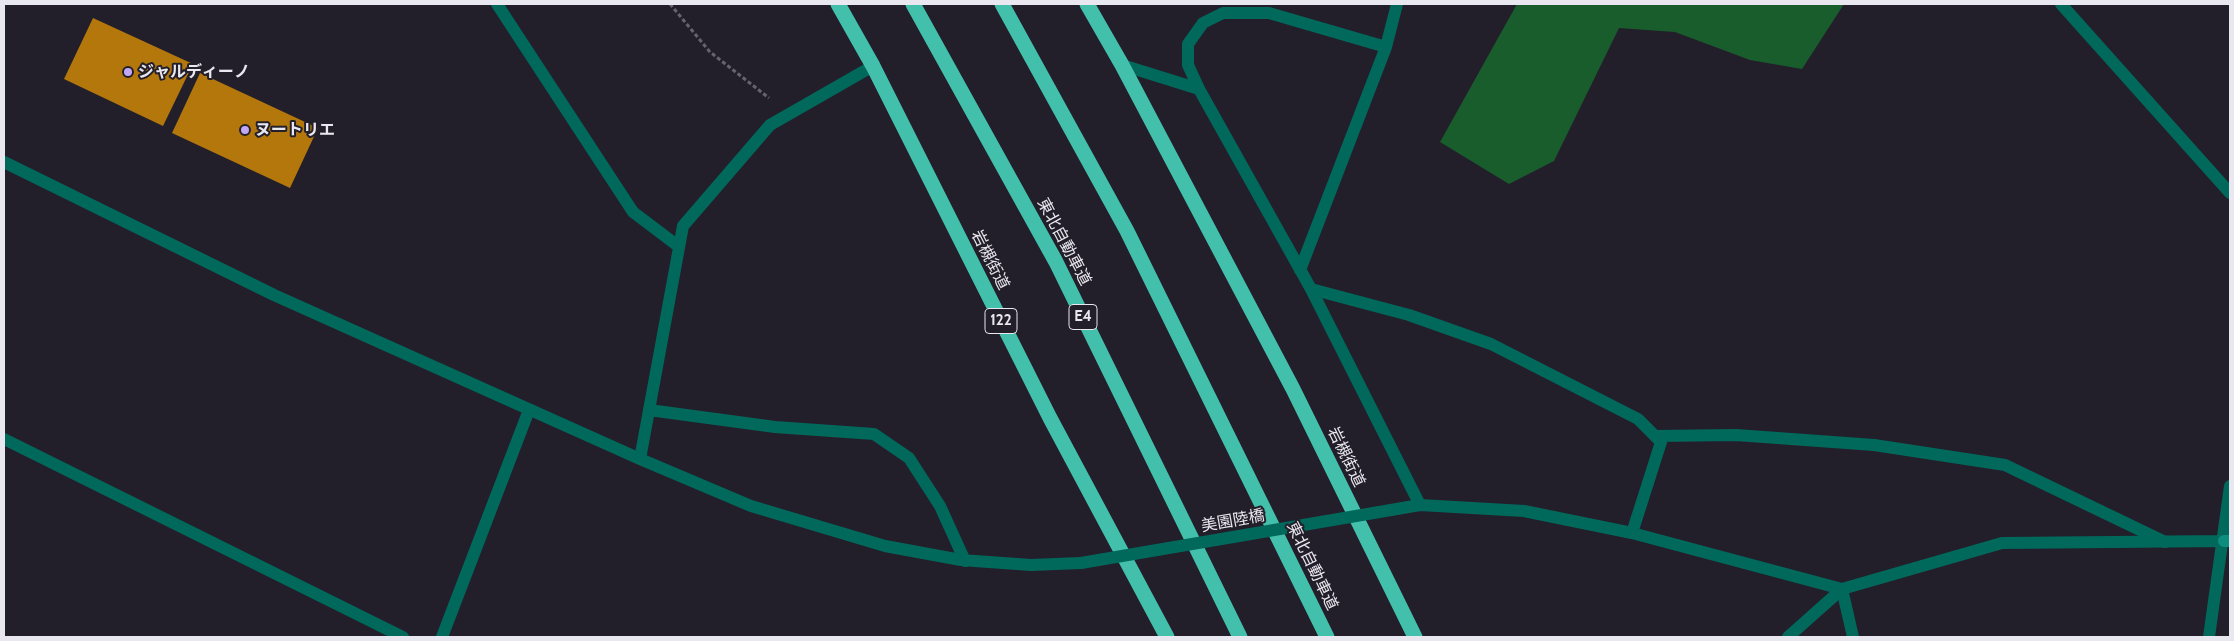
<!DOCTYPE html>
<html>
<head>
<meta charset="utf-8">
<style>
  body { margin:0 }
  #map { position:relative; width:2234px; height:641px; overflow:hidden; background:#221f2a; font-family:Cabin,sans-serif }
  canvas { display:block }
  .frame { position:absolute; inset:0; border:5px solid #e9e7ef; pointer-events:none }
</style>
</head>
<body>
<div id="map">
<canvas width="2234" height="641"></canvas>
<div class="frame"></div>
</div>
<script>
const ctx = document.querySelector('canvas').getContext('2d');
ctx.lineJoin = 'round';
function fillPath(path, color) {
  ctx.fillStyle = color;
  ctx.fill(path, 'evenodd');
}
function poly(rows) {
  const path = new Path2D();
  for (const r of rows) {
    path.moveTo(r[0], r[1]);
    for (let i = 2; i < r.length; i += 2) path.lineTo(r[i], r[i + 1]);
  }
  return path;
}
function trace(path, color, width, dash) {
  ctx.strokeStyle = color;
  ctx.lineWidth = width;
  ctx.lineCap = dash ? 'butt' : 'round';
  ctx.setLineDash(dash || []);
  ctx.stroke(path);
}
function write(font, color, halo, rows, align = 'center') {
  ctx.font = font + ' Cabin,"Noto Sans JP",sans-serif';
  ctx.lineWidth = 4;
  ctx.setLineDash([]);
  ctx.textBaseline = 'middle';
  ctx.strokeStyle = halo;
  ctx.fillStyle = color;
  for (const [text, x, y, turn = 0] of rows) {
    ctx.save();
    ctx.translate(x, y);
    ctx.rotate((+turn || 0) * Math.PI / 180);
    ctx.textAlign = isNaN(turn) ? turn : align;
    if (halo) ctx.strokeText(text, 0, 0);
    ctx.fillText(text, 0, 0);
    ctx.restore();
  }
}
fillPath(poly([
  [1517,4,1844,4,1802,69,1750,60,1675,32,1619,28,1554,161,1509,184,1440,142]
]), '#195d2d');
fillPath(poly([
  [93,18,193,64,163,126,64,79],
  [200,73,318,128,290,188,172,133]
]), '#b3770c');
trace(poly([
  [670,4,710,52,769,98]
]), '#66636d', 3, [4, 2.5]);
trace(poly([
  [649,410,775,427,874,434,909,458,940,506,965,561],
  [1655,436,1736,435,1874,445,2005,465,2165,542],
  [1842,589,1853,637]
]), '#00695c', 12);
trace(poly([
  [497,4,633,212,678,246],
  [2061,4,2230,193],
  [1122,65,1199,89,1311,289,1420,505],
  [1199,89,1188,65,1188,44,1203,23,1223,13,1269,13,1386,47],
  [4,162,274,295,640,459,751,506,885,546,961,560,1031,565,1081,563],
  [1300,270,1386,47,1397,4],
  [1311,289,1409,315,1491,344,1638,419,1661,442,1632,533],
  [4,439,403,637],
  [640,459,683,226,770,125,873,66],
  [1391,510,1420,505,1524,511,1632,533,1842,589,2002,543,2224,541],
  [442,637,529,410],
  [1788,637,1842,589],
  [2209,637,2230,486]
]), '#00695c', 12);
trace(poly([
  [2224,541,2230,541]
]), '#0d8d7d', 12);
trace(poly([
  [838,4,873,66,1050,418,1167,637],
  [913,4,1056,262,1240,637],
  [1002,4,1127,231,1327,637],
  [1087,4,1122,65,1293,389,1415,637]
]), '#43c0ac', 15);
trace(poly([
  [1081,563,1391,510]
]), '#00695c', 12);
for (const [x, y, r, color] of [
  [128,72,5,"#c0a8f4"],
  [245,130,5,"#c0a8f4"]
]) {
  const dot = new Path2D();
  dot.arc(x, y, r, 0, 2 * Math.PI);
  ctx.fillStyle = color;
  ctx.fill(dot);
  trace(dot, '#221f2a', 2);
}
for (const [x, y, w] of [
  [1083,317,28],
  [1001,321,32]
]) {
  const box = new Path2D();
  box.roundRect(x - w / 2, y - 12.5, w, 25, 4);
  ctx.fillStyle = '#221f2a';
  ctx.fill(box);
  trace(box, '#e9e7ef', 1);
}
write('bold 15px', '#e9e7ef', null, [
  ["E4",1083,317],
  ["122",1001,321]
]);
write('bold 16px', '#e9e7ef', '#221f2a', [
  ["ジャルディーノ",138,72],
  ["ヌートリエ",255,130]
], 'left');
write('16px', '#e9e7ef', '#221f2a', [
  ["東北自動車道",1064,242,62],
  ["岩槻街道",990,260,63],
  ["岩槻街道",1346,457,64],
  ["美園陸橋",1233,521,-10],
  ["東北自動車道",1312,566,64]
]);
</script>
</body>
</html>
